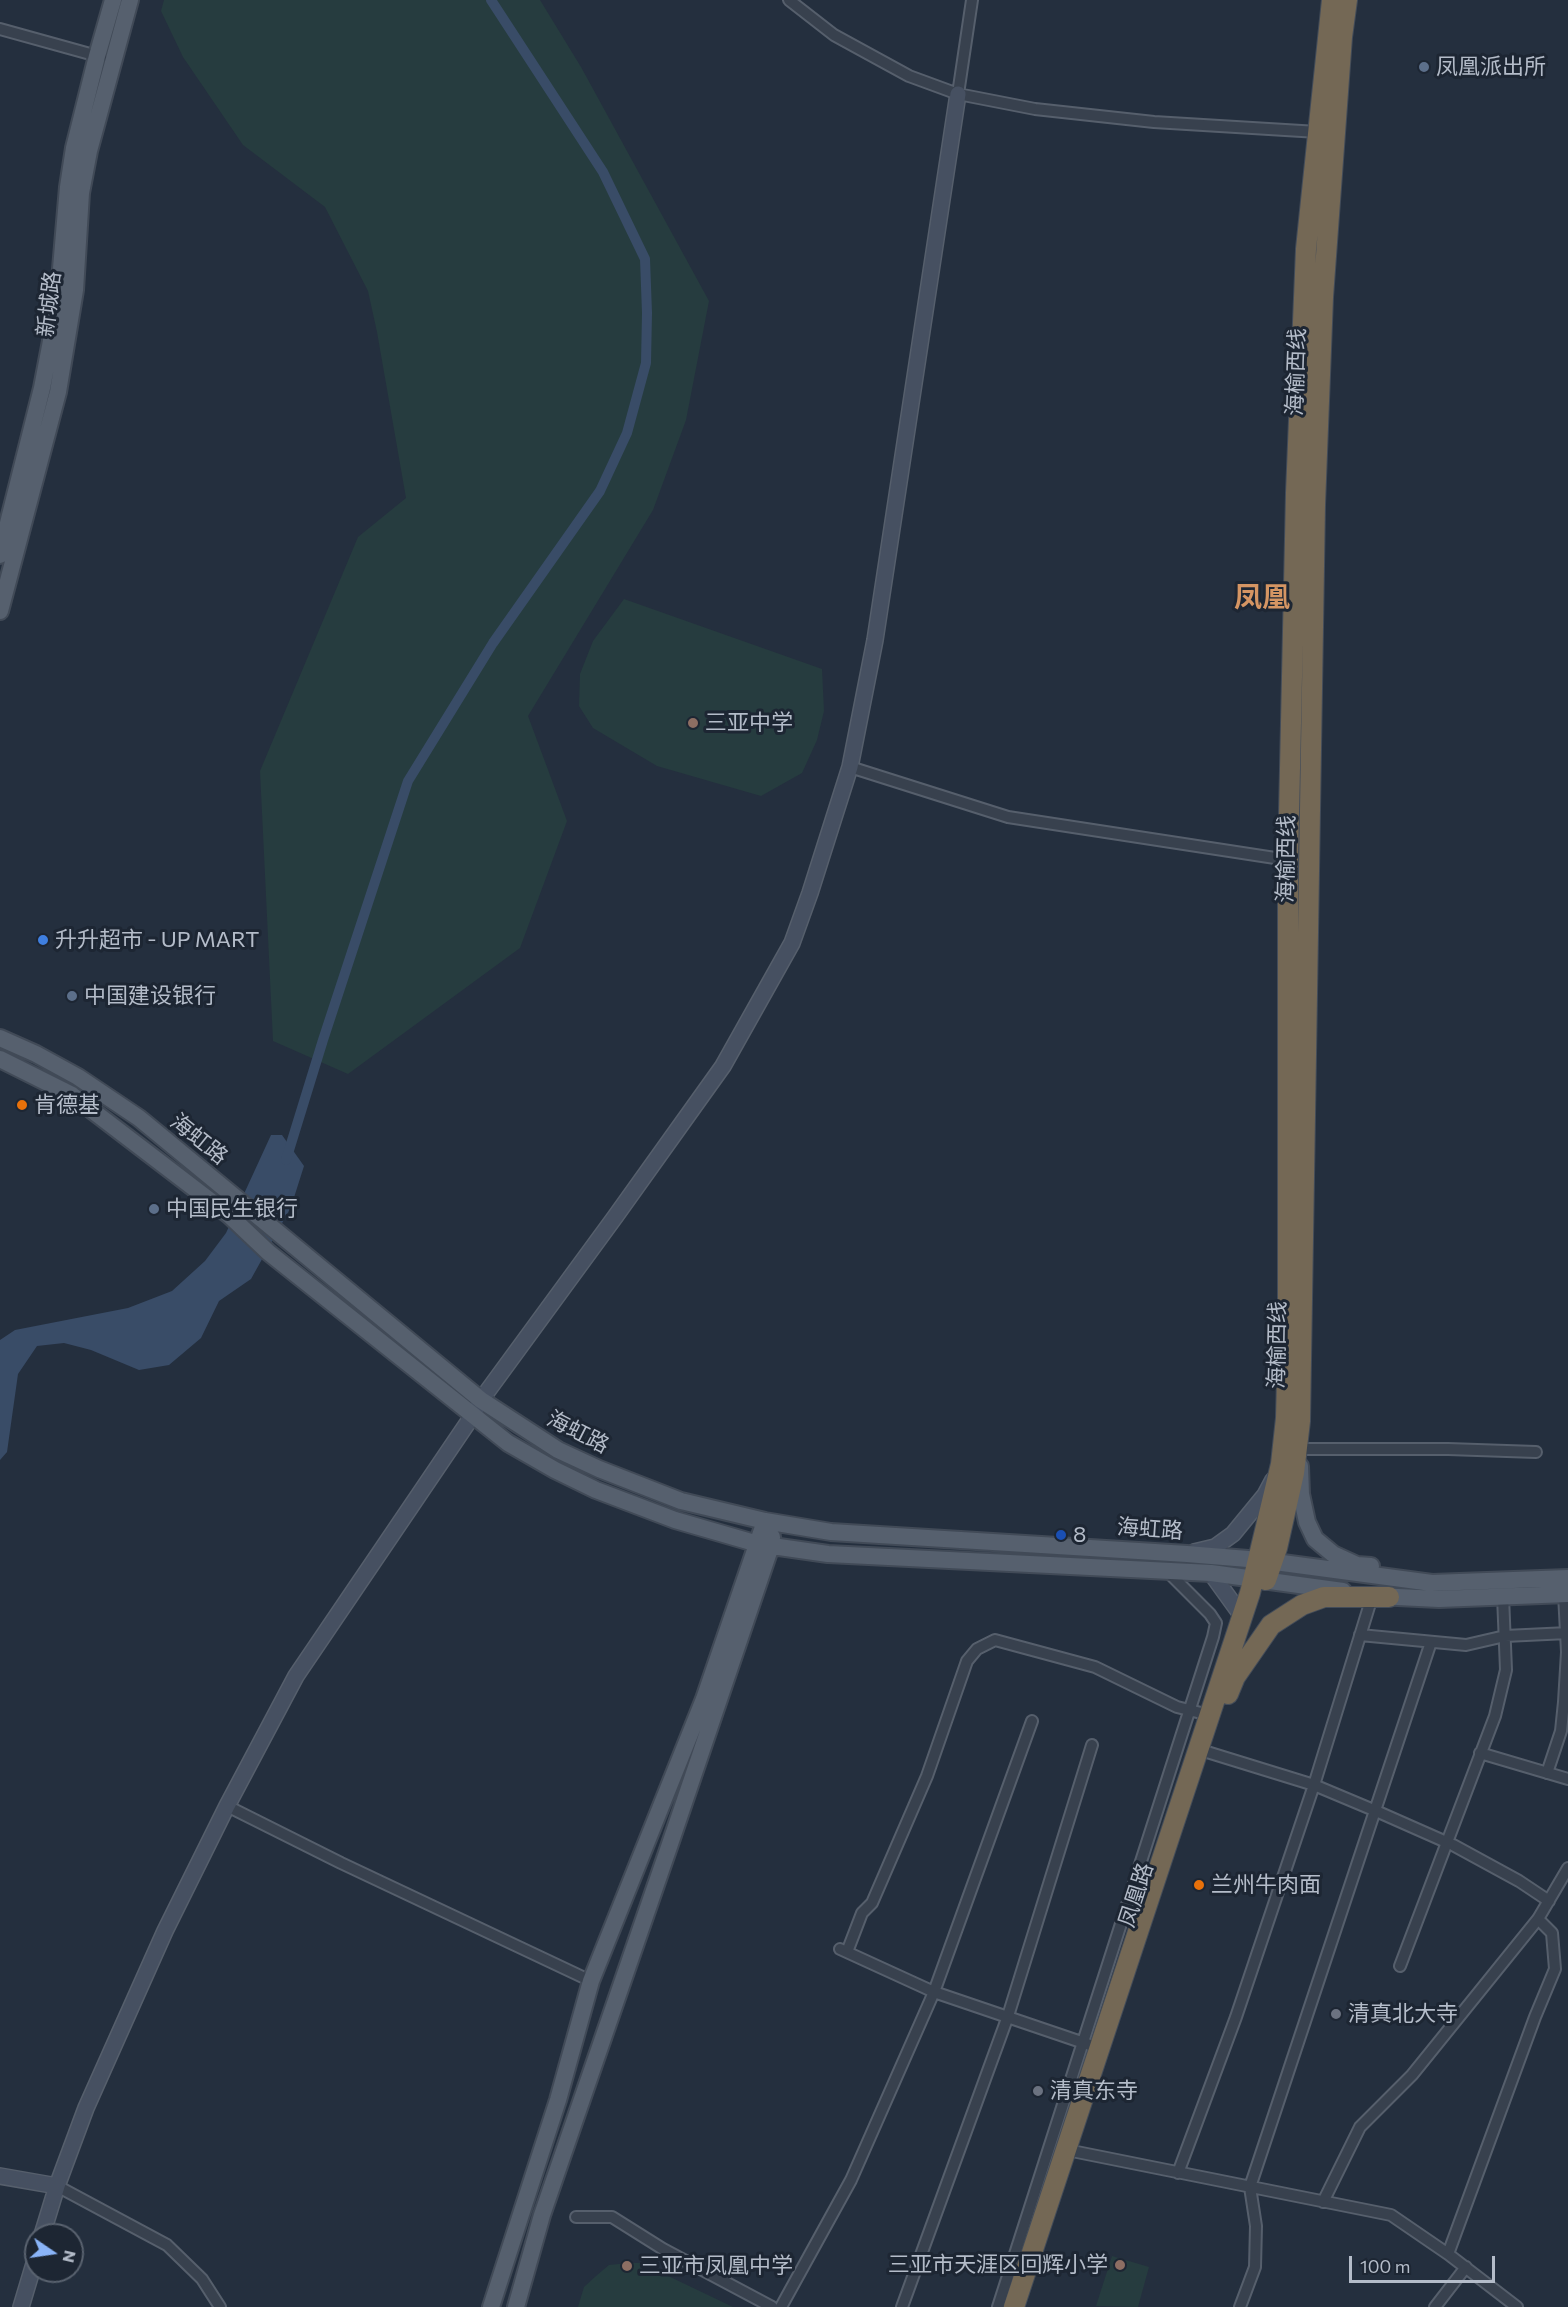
<!DOCTYPE html>
<html>
<head>
<meta charset="utf-8">
<style>
  body { margin:0 }
  #map { position:relative; width:1568px; height:2307px; overflow:hidden; background:#242f3e; font-family:Commissioner,sans-serif }
  canvas { display:block }
  .north { position:absolute; left:24px; top:2223px; width:60px; height:60px; box-sizing:border-box; background:#1d2633; border:2px solid #59626f; border-radius:50%; rotate:103deg; font-size:16px; font-weight:700; line-height:24px; text-align:center; color:#b4bcc9 }
  .north::after { content:''; display:block; margin:auto; width:21px; height:27px; background:#8ab4f8; clip-path:polygon(50% 0,100% 100%,50% 72%,0 100%) }
  .scale { position:absolute; left:1349px; top:2256px; width:146px; height:27px; box-sizing:border-box; border:3px solid #b4bcc9; border-top:0; padding-left:8px; font-size:18px; line-height:21px; white-space:nowrap; color:#b4bcc9; -webkit-text-stroke:4px #1d2633; paint-order:stroke }
</style>
</head>
<body>
<div id="map">
<canvas width="1568" height="2307"></canvas>
<div class="north">N</div>
<div class="scale">100 m</div>
</div>
<script>
const ctx = document.querySelector('canvas').getContext('2d');
ctx.lineJoin = 'round';
function fillPath(path, color) {
  ctx.fillStyle = color;
  ctx.fill(path, 'evenodd');
}
function poly(rows) {
  const path = new Path2D();
  for (const r of rows) {
    path.moveTo(r[0], r[1]);
    for (let i = 2; i < r.length; i += 2) path.lineTo(r[i], r[i + 1]);
  }
  return path;
}
function trace(path, color, width, dash) {
  ctx.strokeStyle = color;
  ctx.lineWidth = width;
  ctx.lineCap = dash ? 'butt' : 'round';
  ctx.setLineDash(dash || []);
  ctx.stroke(path);
}
function write(font, color, halo, rows, align = 'center') {
  ctx.font = font + ' Commissioner,"Noto Sans SC",sans-serif';
  ctx.lineWidth = 6;
  ctx.setLineDash([]);
  ctx.textBaseline = 'middle';
  ctx.strokeStyle = halo;
  ctx.fillStyle = color;
  for (const [text, x, y, turn = 0] of rows) {
    ctx.save();
    ctx.translate(x, y);
    ctx.rotate((+turn || 0) * Math.PI / 180);
    ctx.textAlign = isNaN(turn) ? turn : align;
    if (halo) ctx.strokeText(text, 0, 0);
    ctx.fillText(text, 0, 0);
    ctx.restore();
  }
}
fillPath(poly([
  [164,0,540,0,581,67,709,301,686,420,653,510,528,716,567,821,520,948,348,1074,273,1041,260,771,358,537,406,498,377,332,368,291,325,207,243,145,183,57,161,11],
  [624,599,822,669,824,711,817,740,802,773,761,796,657,766,593,728,579,706,580,674,593,641],
  [1112,2256,1149,2267,1138,2307,1096,2306],
  [629,2263,641,2263,733,2307,578,2307,584,2287,596,2276,609,2265]
]), '#263c3f');
fillPath(poly([
  [271,1135,282,1135,304,1166,291,1207,251,1279,219,1301,201,1338,169,1365,139,1370,91,1350,64,1343,37,1346,18,1374,7,1452,0,1460,0,1340,15,1330,128,1308,172,1291,205,1261,226,1233]
]), '#394c67');
trace(poly([
  [286,1160,323,1040,408,781,493,643,600,491,627,433,646,363,647,313,645,259,603,172,491,0]
]), '#394c67', 10);
const street = poly([
  [789,0,834,35,909,76,958,94,1035,109,1154,122,1318,132],
  [0,29,101,57],
  [958,94,972,0],
  [850,767,1008,817,1288,860],
  [1300,1449,1448,1449,1536,1452],
  [1360,1635,1466,1645,1505,1636,1568,1633],
  [1207,1752,1314,1785,1376,1811,1453,1845,1519,1881,1549,1901],
  [1480,1753,1568,1779],
  [1547,1773,1561,1731,1564,1702,1567,1652,1564,1594],
  [227,1806,341,1863,591,1981],
  [840,1949,934,1992,1090,2045],
  [847,1952,862,1913,872,1903,927,1776,967,1661,977,1649,995,1640,1095,1667,1177,1707,1209,1715],
  [1400,1966,1495,1716,1506,1670,1503,1596],
  [1067,2150,1391,2215,1448,2254,1517,2307],
  [1178,2173,1236,2017,1314,1785,1372,1597],
  [57,2186,167,2245,202,2279,220,2307],
  [1323,2202,1360,2127,1412,2075,1538,1919,1568,1868],
  [576,2217,612,2217,663,2249,772,2307],
  [1448,2254,1535,2017,1555,1969,1552,1933,1538,1919],
  [781,2307,851,2180,934,1992,1032,1721],
  [902,2307,1008,2016,1092,1745],
  [998,2307,1213,1637,1216,1623,1210,1614,1168,1572],
  [1240,2307,1255,2267,1256,2226,1250,2187,1431,1642],
  [1435,2307,1466,2267]
]);
const secondary = poly([
  [1194,1552,1215,1547,1233,1534,1265,1495,1273,1480],
  [1211,1573,1242,1616],
  [0,2176,57,2186,86,2108,165,1931,227,1806,296,1676,473,1415,481,1400,615,1217,723,1066,792,943,810,893,850,767,875,640,958,94],
  [42,2235,57,2186],
  [21,2307,36,2257]
]);
const primary = poly([
  [0,555,42,388,51,341,59,292,68,187,74,148,97,56,113,0],
  [0,611,58,392,75,290,81,193,89,151,130,0],
  [0,1038,36,1054,78,1077,139,1118,481,1400,558,1450,599,1469,681,1501,765,1521,831,1532,1187,1554,1260,1560,1432,1583,1568,1578],
  [0,1059,72,1095,229,1215,268,1252,508,1443,555,1470,596,1490,675,1520,758,1544,828,1554,1211,1573,1343,1591],
  [1300,1466,1301,1494,1307,1522,1315,1539,1333,1554,1357,1565,1371,1566],
  [1377,1596,1439,1599,1568,1594],
  [491,2307,558,2100,591,1981,704,1699,765,1521],
  [516,2307,542,2215,670,1844,771,1546,772,1537]
]);
const highway = poly([
  [1266,1580,1277,1548,1294,1473,1300,1421,1315,505,1323,297,1342,37,1347,0],
  [1228,1694,1235,1677,1271,1625,1302,1605,1324,1597,1389,1597],
  [1014,2307,1250,1593,1281,1464,1286,1418,1288,1340,1288,860,1296,493,1306,249,1332,0]
]);
trace(street, '#565f6c', 14);
trace(secondary, '#565f6c', 18);
trace(primary, '#414a57', 20);
trace(highway, '#434c59', 22);
trace(street, '#38414e', 10);
trace(secondary, '#465061', 15);
trace(primary, '#56606e', 16);
trace(highway, '#746855', 20);
for (const [x, y, r, color] of [
  [1424,67,6,"#5c6f8a"],
  [693,723,6,"#8d6e63"],
  [43,940,6,"#3f7fe0"],
  [72,996,6,"#5c6f8a"],
  [22,1105,6,"#e8710a"],
  [154,1209,6,"#5c6f8a"],
  [1061,1535,6,"#1a4fb4"],
  [1199,1885,6,"#e8710a"],
  [1336,2014,6,"#6b7280"],
  [1038,2091,6,"#6b7280"],
  [1120,2265,6,"#8d6e63"],
  [627,2266,6,"#8d6e63"]
]) {
  const dot = new Path2D();
  dot.arc(x, y, r, 0, 2 * Math.PI);
  ctx.fillStyle = color;
  ctx.fill(dot);
  trace(dot, '#1d2633', 2);
}
write('22px', '#b4bcc9', '#1d2633', [
  ["凤凰派出所",1436,67],
  ["三亚中学",705,723],
  ["升升超市 - UP MART",55,940],
  ["中国建设银行",84,996],
  ["肯德基",34,1105],
  ["中国民生银行",166,1209],
  ["8",1073,1535],
  ["兰州牛肉面",1211,1885],
  ["清真北大寺",1348,2014],
  ["清真东寺",1050,2091],
  ["三亚市天涯区回辉小学",1108,2265,"right"],
  ["三亚市凤凰中学",639,2266]
], 'left');
write('22px', '#b4bcc9', '#1d2633', [
  ["新城路",49,304,-83],
  ["海榆西线",1296,372,-88],
  ["海榆西线",1286,859,-89],
  ["海虹路",199,1139,39],
  ["海榆西线",1277,1345,-89],
  ["海虹路",578,1432,27],
  ["海虹路",1150,1529,4],
  ["凤凰路",1136,1895,-72]
]);
write('bold 28px', '#d59563', '#1d2633', [
  ["凤凰",1262,598]
]);
</script>
</body>
</html>
